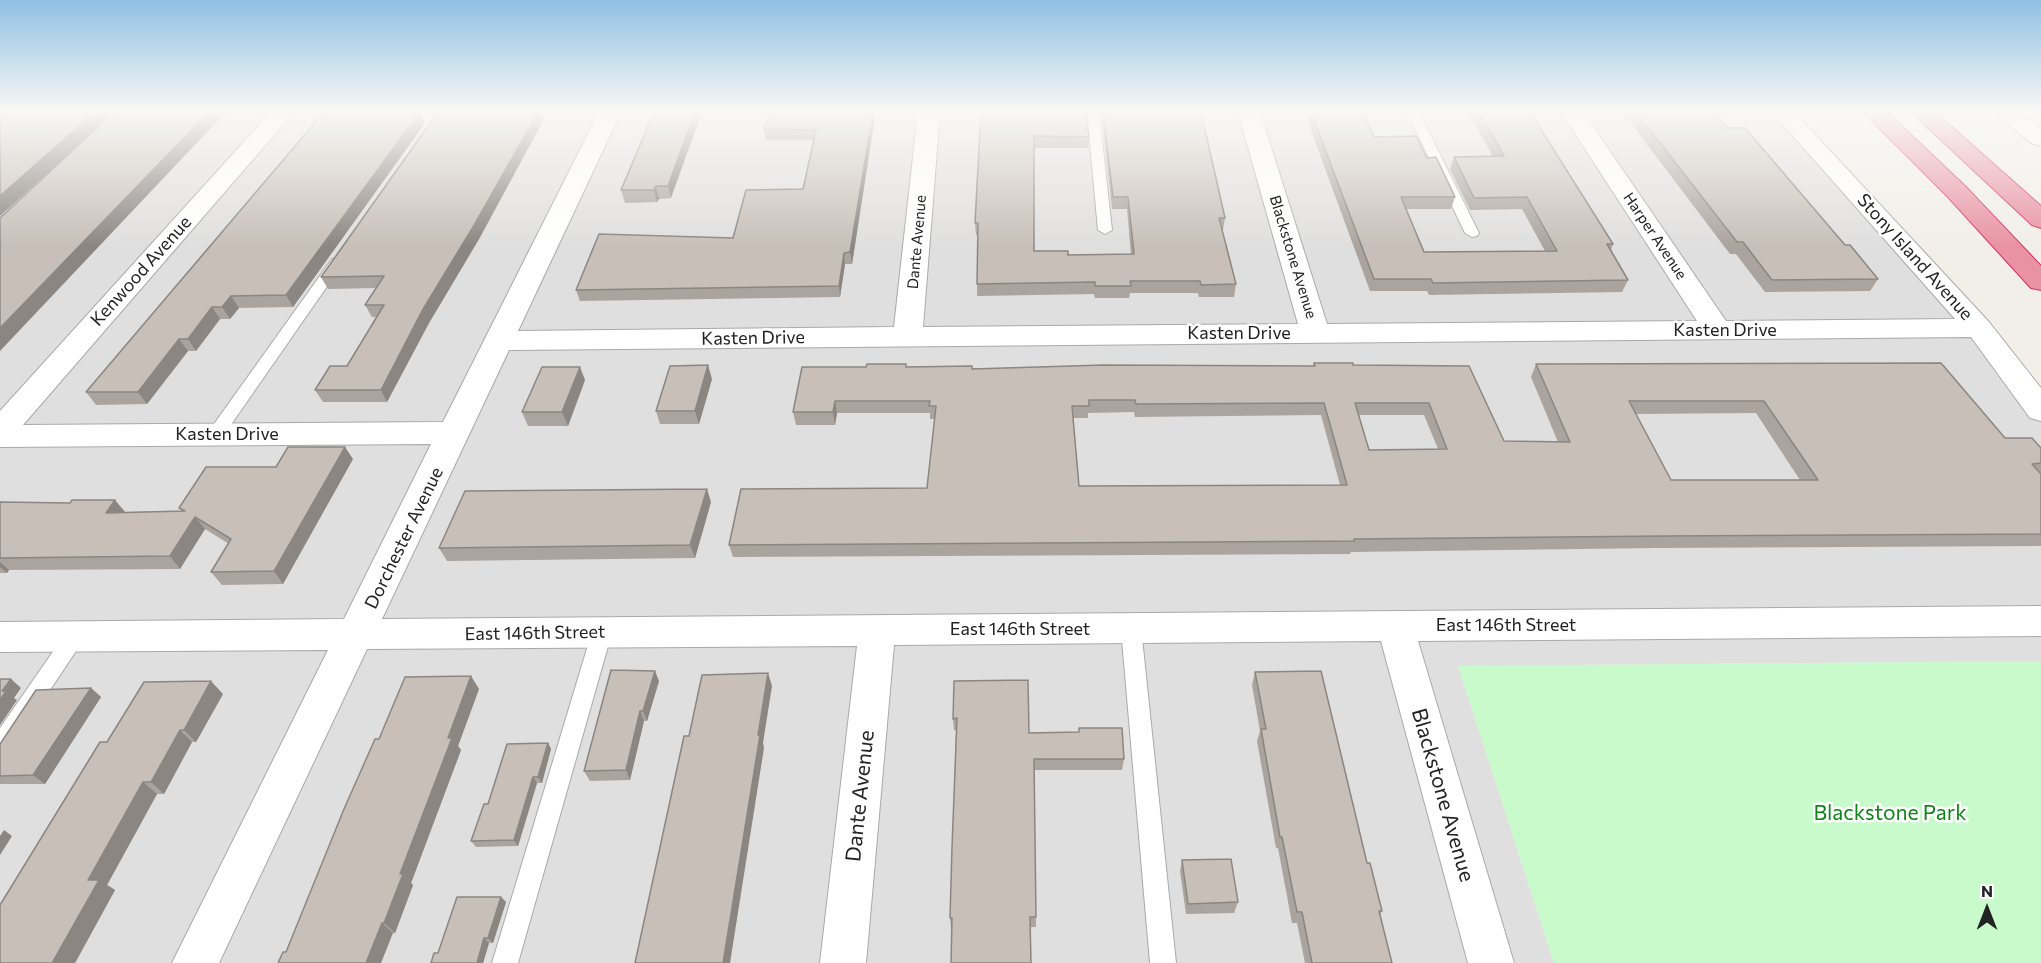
<!DOCTYPE html>
<html>
<head>
<meta charset="utf-8">
<style>
  body { margin:0 }
  #map { position:relative; width:2041px; height:963px; overflow:hidden; background:#f2efe9; font-family:Commissioner,sans-serif }
  canvas { display:block }
  .north { position:absolute; left:1957px; top:879px; width:60px; height:60px; -webkit-text-stroke:4px #fff; paint-order:stroke; rotate:0deg; font-size:16px; font-weight:700; line-height:24px; text-align:center; color:#222 }
  .north::after { content:''; display:block; margin:auto; width:21px; height:27px; background:#222; clip-path:polygon(50% 0,100% 100%,50% 72%,0 100%) }
</style>
</head>
<body>
<div id="map">
<canvas width="2041" height="963"></canvas>
<div class="north">N</div>
</div>
<script>
const ctx = document.querySelector('canvas').getContext('2d');
ctx.lineJoin = 'round';
function fillPath(path, color) {
  ctx.fillStyle = color;
  ctx.fill(path, 'evenodd');
}
function poly(rows) {
  const path = new Path2D();
  for (const r of rows) {
    path.moveTo(r[0], r[1]);
    for (let i = 2; i < r.length; i += 2) path.lineTo(r[i], r[i + 1]);
  }
  return path;
}
function trace(path, color, width, dash) {
  ctx.strokeStyle = color;
  ctx.lineWidth = width;
  ctx.lineCap = dash ? 'butt' : 'round';
  ctx.setLineDash(dash || []);
  ctx.stroke(path);
}
function write(font, color, halo, rows, align = 'center') {
  ctx.font = font + ' Commissioner,sans-serif';
  ctx.lineWidth = 5;
  ctx.setLineDash([]);
  ctx.textBaseline = 'middle';
  ctx.strokeStyle = halo;
  ctx.fillStyle = color;
  for (const [text, x, y, turn = 0] of rows) {
    ctx.save();
    ctx.translate(x, y);
    ctx.rotate((+turn || 0) * Math.PI / 180);
    ctx.textAlign = isNaN(turn) ? turn : align;
    if (halo) ctx.strokeText(text, 0, 0);
    ctx.fillText(text, 0, 0);
    ctx.restore();
  }
}
fillPath(poly([
  [0,112,1783,112,2041,413,2041,661,1458,666,1554,963,0,963]
]), '#e0dfdf');
fillPath(poly([
  [2041,661,2041,963,1554,963,1458,666]
]), '#c8facc');
const service = poly([
  [1087,112,1099,112,1112,230,1105,234,1098,230,1087,112],
  [1407,112,1419,112,1479,233,1477,236,1472,237,1465,233,1407,112],
  [337,258,344,262,221,439,209,439,206,435,209,431,332,259,337,258],
  [1131,620,1138,622,1141,628,1176,963,1150,963,1121,628,1124,622,1131,620],
  [602,624,609,626,612,632,518,963,492,963,592,632,595,626,602,624],
  [75,628,82,630,85,636,82,642,8,753,0,756,0,728,68,630,75,628]
]);
const minor = poly([
  [271,112,294,112,23,425,443,422,599,112,621,112,518,331,894,327,918,112,940,112,923,327,1298,324,1238,112,1260,112,1327,324,1697,321,1561,112,1583,112,1726,321,1955,319,1786,128,1769,112,1794,112,1989,322,2041,388,2041,421,2030,418,1971,337,509,350,382,619,2041,606,2041,636,1418,641,1514,963,1468,963,1381,641,894,645,866,963,820,963,857,646,367,649,219,963,172,963,328,650,0,652,0,622,344,619,431,444,0,447,0,411,271,112],
  [1995,112,2020,112,2041,128,2041,146,2033,144,1998,117,1995,112]
]);
const motorway = poly([
  [1863,112,1887,112,1965,186,2041,266,2041,290,2031,288,1947,196,1863,112],
  [1911,112,1935,112,2041,206,2041,228,2032,225,1911,112]
]);
trace(service, '#a9a9a9', 2);
trace(minor, '#a9a9a9', 2);
trace(motorway, '#dc2a67', 2);
fillPath(service, '#fff');
fillPath(minor, '#fff');
fillPath(motorway, '#e892a2');
fillPath(poly([
  [438,112,541,112,544,119,479,239,429,323,387,402,323,402,315,390,347,366,376,317,372,317,365,305,376,288,328,289,321,277],
  [654,112,671,198,659,199,657,202,625,203,621,190],
  [770,112,874,112,874,123,852,264,845,264,840,297,580,301,576,290,733,238,803,189,814,140,766,140,764,129],
  [981,112,1089,137,1088,148,1034,148,1034,251,1068,255,1131,255,1127,209,1112,209,1102,118,1102,112,1201,112,1225,218,1223,230,1222,230,1236,284,1234,297,1199,297,1198,293,1130,293,1129,298,1095,298,1094,294,977,296,978,235,976,235,975,223],
  [1310,112,1363,112,1374,137,1427,158,1455,197,1451,209,1406,209,1424,252,1545,251,1522,209,1470,210,1450,169,1454,157,1493,157,1470,115,1471,112,1530,112,1613,244,1611,250,1628,280,1622,292,1429,295,1427,291,1370,291,1308,122],
  [1625,112,1713,112,1727,128,1878,279,1870,291,1765,292,1736,254,1730,254,1624,114],
  [425,123,293,307,239,308,230,319,220,319,196,351,188,351,147,404,96,405,86,392],
  [1314,363,1353,365,1504,441,1558,442,1531,377,1536,364,2005,438,2041,448,2041,546,1656,548,1351,552,1350,554,733,557,729,545,927,488,935,419,930,419,930,413,837,413,835,425,796,425,793,412,866,367,906,364,906,367,972,369,1313,366],
  [1134,412,1135,417,1321,415,1340,485,1079,486,1073,418,1088,418,1088,413],
  [1756,413,1800,480,1671,480,1636,414],
  [1359,415,1424,415,1438,449,1369,450],
  [712,379,699,424,660,424,656,411],
  [585,380,568,426,528,426,522,412],
  [353,459,283,584,222,585,211,572,229,544,205,529,180,569,9,570,7,573,0,573,0,502,126,512,182,511,179,508],
  [711,502,695,558,447,561,439,548],
  [1255,672,1367,863,1382,911,1380,915,1392,963,1305,963,1297,923,1292,923,1278,848,1276,848,1257,741,1260,731,1252,685],
  [659,681,647,721,644,721,630,780,590,781,584,771],
  [954,681,1029,733,1124,759,1122,770,1034,770,1036,927,951,928,950,918,956,730,954,730,953,719],
  [91,688,101,697,45,784,0,784,0,744],
  [479,689,458,746,461,750,411,883,413,885,395,933,286,952,379,739],
  [223,694,196,742,192,742,164,794,157,794,107,885,115,890,75,963,0,963,107,742],
  [548,743,551,749,542,783,537,783,518,846,476,847,471,841,488,804],
  [1182,860,1238,902,1234,913,1186,914,1180,871],
  [501,897,506,902,493,943,489,943,483,963,431,963,438,953]
]), '#aba49e');
fillPath(poly([
  [95,112,115,112,0,216,0,196],
  [209,112,226,112,0,351,0,328],
  [420,112,425,123,293,307,286,295],
  [538,112,541,112,544,119,479,239,429,323,387,402,381,390,422,311],
  [695,112,702,112,671,198,668,186],
  [871,112,874,112,874,123,852,264,850,252],
  [656,186,659,199,657,202,654,190],
  [844,253,845,264,840,297,839,286],
  [231,296,239,308,230,319,222,307],
  [212,307,220,319,196,351,188,339],
  [179,339,188,351,147,404,138,392],
  [708,365,712,379,699,424,695,411],
  [580,367,585,380,568,426,562,412],
  [835,401,837,413,835,425,833,412],
  [345,447,353,459,283,584,274,571],
  [707,489,711,502,695,558,690,545],
  [115,500,126,513,106,513],
  [195,517,205,529,180,569,170,556],
  [0,562,9,570,7,573,0,567],
  [655,671,659,681,647,721,643,711],
  [768,673,772,686,763,743,764,748,730,963,723,963],
  [471,676,479,689,458,746,461,750,411,883,413,885,395,933,384,923,400,874,448,738],
  [11,679,21,688,14,698,17,700,0,725,0,700,2,691],
  [211,681,223,694,196,742,184,730],
  [91,688,101,697,45,784,33,775],
  [640,711,644,721,630,780,626,770],
  [180,730,192,742,164,794,151,782],
  [548,743,551,749,542,783,538,777],
  [533,777,537,783,518,846,514,840],
  [143,782,157,794,107,885,115,890,75,963,52,963,88,880],
  [4,830,12,836,0,855,0,836],
  [501,897,506,902,493,943,488,938],
  [382,923,393,933,381,963,366,963],
  [484,938,489,943,483,963,477,963]
]), '#8b8681');
const building = poly([
  [0,112,95,112,0,196,0,112],
  [114,112,209,112,0,328,0,218,114,112],
  [324,112,420,112,286,295,231,296,222,307,212,307,188,339,179,339,138,392,86,392,324,112],
  [438,112,538,112,473,227,422,311,381,390,315,390,330,366,347,366,384,305,365,305,384,276,321,277,438,112],
  [654,112,695,112,668,186,656,186,654,190,621,190,654,112],
  [770,112,873,112,850,252,844,253,839,286,576,290,599,234,733,238,746,190,803,189,816,130,764,129,770,112],
  [981,112,1086,112,1089,137,1034,136,1034,251,1068,251,1068,255,1134,254,1128,197,1113,197,1103,112,1201,112,1225,218,1219,218,1236,284,1201,285,1200,281,1130,281,1131,286,1095,286,1095,282,977,284,978,223,975,223,981,112],
  [1311,112,1363,112,1374,137,1416,136,1427,158,1436,157,1455,197,1401,197,1424,252,1557,251,1527,197,1474,198,1454,157,1504,156,1479,112,1530,112,1613,244,1607,244,1628,280,1433,283,1431,279,1374,279,1311,112],
  [1636,112,1713,112,1727,128,1745,128,1845,245,1850,245,1878,279,1772,280,1743,242,1737,242,1636,112],
  [1314,363,1353,363,1353,365,1469,366,1504,441,1570,442,1536,364,1941,363,2005,438,2032,438,2041,448,2041,463,2032,464,2041,474,2041,534,1664,536,1354,539,1354,541,729,545,741,489,927,488,936,406,929,406,930,401,835,401,833,412,793,412,802,367,866,367,867,364,906,364,906,367,972,366,972,369,1104,365,1315,366,1314,363],
  [1089,400,1135,400,1136,404,1324,403,1347,485,1079,486,1072,406,1089,406,1089,400],
  [1629,401,1764,401,1818,480,1671,480,1629,401],
  [1355,403,1429,403,1447,449,1369,450,1355,403],
  [708,365,695,411,656,411,670,366,708,365],
  [542,367,580,367,562,412,522,412,542,367],
  [288,447,345,447,274,571,211,572,231,539,195,517,170,556,0,558,0,502,70,503,72,500,115,500,106,513,185,511,179,508,206,467,276,467,288,447],
  [707,489,690,545,439,548,465,491,707,489],
  [611,670,655,671,643,711,640,711,626,770,584,771,611,670],
  [1321,671,1367,863,1370,863,1382,911,1379,911,1392,963,1312,963,1302,912,1297,912,1282,837,1280,837,1261,729,1266,729,1255,672,1321,671],
  [768,673,758,735,760,735,723,963,635,963,684,736,689,736,702,675,768,673],
  [471,676,448,738,452,738,400,874,403,874,384,923,382,923,366,963,278,963,283,952,286,952,344,809,375,739,379,739,405,677,471,676],
  [0,679,11,679,2,691,6,691,0,700,0,679],
  [1028,680,1029,733,1079,732,1079,728,1122,728,1124,759,1034,759,1036,917,1030,917,1031,963,951,963,952,918,950,918,952,847,957,718,953,719,954,681,1028,680],
  [211,681,184,730,180,730,151,782,143,782,88,880,99,880,52,963,0,963,0,905,100,742,107,742,144,682,211,681],
  [91,688,33,775,0,776,0,744,36,690,91,688],
  [548,743,538,777,533,777,514,840,471,841,484,804,488,804,507,744,548,743],
  [1231,859,1238,902,1188,904,1182,860,1231,859],
  [457,897,501,897,488,938,484,938,477,963,431,963,434,953,438,953,457,897]
]);
fillPath(building, '#c7bfb8');
trace(building, '#8b8681', 1.5);
const sky = ctx.createLinearGradient(0, 0, 0, 247);
sky.addColorStop(0, '#8fc0e4');
sky.addColorStop(0.45, '#f9f8f5');
sky.addColorStop(1, '#f9f8f500');
ctx.fillStyle = sky;
ctx.fillRect(0, 0, 2041, 247);
write('15px', '#222', '#fff', [
  ["Harper Avenue",1655,236,56],
  ["Dante Avenue",917,242,-85],
  ["Blackstone Avenue",1293,257,73]
]);
write('18px', '#222', '#fff', [
  ["Stony Island Avenue",1915,257,48],
  ["Kenwood Avenue",141,271,-48],
  ["Kasten Drive",1725,330],
  ["Kasten Drive",1239,333],
  ["Kasten Drive",753,338,-1],
  ["Kasten Drive",227,434],
  ["Dorchester Avenue",404,538,-64],
  ["East 146th Street",1506,625],
  ["East 146th Street",1020,629],
  ["East 146th Street",535,633,-1]
]);
write('21px', '#222', '#fff', [
  ["Blackstone Avenue",1443,795,74],
  ["Dante Avenue",860,796,-84]
]);
write('21px', '#0c8416', '#fff', [
  ["Blackstone Park",1890,813]
]);
</script>
</body>
</html>
